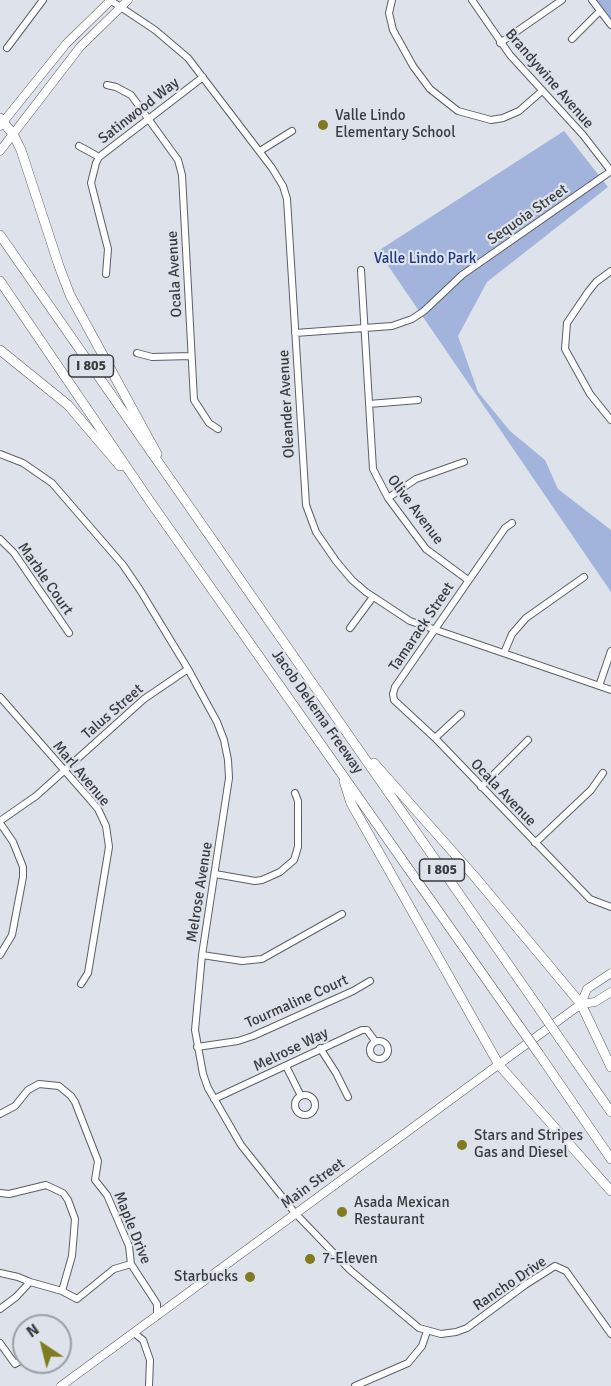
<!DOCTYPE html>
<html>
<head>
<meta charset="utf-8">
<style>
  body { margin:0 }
  #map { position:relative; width:611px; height:1386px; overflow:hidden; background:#dde2eb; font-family:Signika,sans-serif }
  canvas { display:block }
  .north { position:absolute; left:12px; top:1314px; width:60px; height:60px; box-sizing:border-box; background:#dde2eb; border:2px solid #9b9fa6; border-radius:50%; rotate:325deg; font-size:16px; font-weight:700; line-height:24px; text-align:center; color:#393b3f }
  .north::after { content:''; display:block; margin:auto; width:21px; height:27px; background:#817a1f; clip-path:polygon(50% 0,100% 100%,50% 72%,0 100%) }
</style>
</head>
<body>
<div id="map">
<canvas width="611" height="1386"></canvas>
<div class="north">N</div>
</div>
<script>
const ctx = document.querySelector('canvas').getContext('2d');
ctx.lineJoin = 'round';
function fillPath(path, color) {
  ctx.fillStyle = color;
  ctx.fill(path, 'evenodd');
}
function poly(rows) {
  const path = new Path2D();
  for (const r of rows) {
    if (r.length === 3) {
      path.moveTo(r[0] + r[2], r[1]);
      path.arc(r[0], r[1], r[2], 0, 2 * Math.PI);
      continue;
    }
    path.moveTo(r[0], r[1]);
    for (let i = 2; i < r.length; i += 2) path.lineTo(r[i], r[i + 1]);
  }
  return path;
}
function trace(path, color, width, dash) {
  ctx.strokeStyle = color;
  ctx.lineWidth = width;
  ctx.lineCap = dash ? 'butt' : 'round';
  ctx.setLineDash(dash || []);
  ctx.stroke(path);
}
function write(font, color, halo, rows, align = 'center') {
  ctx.font = font + ' Signika,sans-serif';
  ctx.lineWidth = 4.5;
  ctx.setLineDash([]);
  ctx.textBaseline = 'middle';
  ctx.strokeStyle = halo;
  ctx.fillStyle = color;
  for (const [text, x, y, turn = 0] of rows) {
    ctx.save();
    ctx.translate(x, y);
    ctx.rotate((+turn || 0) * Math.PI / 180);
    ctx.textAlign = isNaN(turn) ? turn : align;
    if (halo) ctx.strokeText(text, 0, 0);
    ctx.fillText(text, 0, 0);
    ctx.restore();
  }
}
fillPath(poly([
  [592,0,611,0,611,26],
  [564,131,608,187,487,282,458,336,478,392,510,431,545,460,558,489,611,530,611,592,378,251]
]), '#a2b4db');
const minor = poly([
  [110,0,155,30,188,58,272,168,283,186,287,199,306,505,316,532,336,561,352,580,366,592,410,621,611,690],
  [392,0,389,13,393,30,413,66,430,89,458,111,491,120,503,118,519,111,542,91],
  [472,0,510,55,583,135,611,171],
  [592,0,611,25],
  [572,39,600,11],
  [500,43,562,0],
  [7,48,43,0],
  [107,85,116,87,131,95,178,160,182,175,194,400,209,423,218,429],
  [79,146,99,157],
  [260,151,292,131],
  [361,270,373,469,388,498,426,549,468,580],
  [611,271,596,282,588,292,567,323,565,349,590,394,611,420],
  [106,274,108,249,91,183,96,163,99,157,203,77],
  [295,333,392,326,412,319,424,311,462,275,611,171],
  [137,353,152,357,191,356],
  [369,404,418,400],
  [0,454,23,463,52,483,123,565,140,590,188,669,217,722,224,740,228,760,229,778,202,955,195,1030,203,1074,208,1088,241,1145,295,1213,350,1270,419,1328,441,1334,456,1332,467,1328,525,1285,555,1266,566,1271,611,1334],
  [388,498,416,479,464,462],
  [512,523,505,528,395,687,393,694,394,700,435,738,590,899,611,907],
  [0,539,14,553,69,633],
  [350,628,373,597],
  [504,653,512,634,526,618,584,577],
  [599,686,611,651],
  [0,697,87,796,98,809,106,826,109,847,88,973,81,984],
  [435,738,461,714],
  [481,787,528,740],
  [0,821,36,796,144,699,188,669],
  [0,823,13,842,23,867,23,877,12,935,0,955],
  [535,843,591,790,603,773],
  [215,874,255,881,262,880,280,872,294,860,298,847,298,801,295,793],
  [202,955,242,961,262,959,342,914],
  [379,1050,9],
  [197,1047,238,1041,253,1036,353,991,370,981],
  [320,1048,336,1073,348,1097],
  [286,1066,301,1096],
  [305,1105,10],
  [214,1099,362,1030,367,1030,375,1041],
  [0,1114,15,1106,28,1090,39,1084,59,1086,71,1096,75,1102,98,1161,95,1180,107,1195,129,1246,131,1264,157,1304,157,1316],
  [0,1193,9,1194,46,1185,63,1193,68,1200,75,1219,74,1232,72,1256,62,1291],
  [0,1273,18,1277,30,1282,62,1291,77,1299,114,1269,131,1264],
  [0,1309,16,1297,30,1282],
  [134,1333,143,1340,150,1360,149,1386],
  [0,1343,15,1364,24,1359],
  [355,1386,408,1363,422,1346,427,1331]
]);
const major = poly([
  [0,126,66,44,111,0],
  [0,151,80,47,128,0],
  [581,1004,587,989,611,973],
  [61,1386,581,1004,595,1002,611,992]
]);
const highway = poly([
  [0,118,13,134,21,150,59,266,70,295,157,454],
  [0,235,538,1007],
  [0,281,149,500,517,1023],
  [0,350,68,405,120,466],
  [374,763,475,877,581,1004,611,1067],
  [344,781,351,803,499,1065,611,1191],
  [560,1039,611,1112],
  [539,1054,611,1159]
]);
trace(minor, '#5b5f67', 8);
trace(major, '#5b5f67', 9);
trace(highway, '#5b5f67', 10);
trace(minor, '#fff', 6);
trace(major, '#fff', 8);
trace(highway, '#fff', 9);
const highwayBridge = poly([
  [538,1007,560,1039],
  [517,1023,539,1054]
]);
trace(highwayBridge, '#5b5f67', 10, []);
trace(highwayBridge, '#fff', 9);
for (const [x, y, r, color] of [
  [323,125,6,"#817a1f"],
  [462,1145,6,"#817a1f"],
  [342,1212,6,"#817a1f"],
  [310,1259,6,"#817a1f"],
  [250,1277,6,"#817a1f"]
]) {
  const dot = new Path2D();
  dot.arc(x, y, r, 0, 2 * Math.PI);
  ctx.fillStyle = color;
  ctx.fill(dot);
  trace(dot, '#dde2eb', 2);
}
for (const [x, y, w] of [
  [91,366,45],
  [442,870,45]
]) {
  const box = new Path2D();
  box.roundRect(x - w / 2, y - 11, w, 22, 4.5);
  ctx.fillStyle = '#dde2eb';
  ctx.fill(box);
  trace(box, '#393b3f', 1.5);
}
write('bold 14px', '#393b3f', null, [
  ["I 805",91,366],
  ["I 805",442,870]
]);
write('15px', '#393b3f', '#dde2eb', [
  ["Brandywine Avenue",549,79,49],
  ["Satinwood Way",139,111,-38],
  ["Sequoia Street",528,215,-35],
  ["Ocala Avenue",175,274,-93],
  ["Oleander Avenue",287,404,-93],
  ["Olive Avenue",415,510,53],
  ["Marble Court",45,579,55],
  ["Tamarack Street",422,627,-56],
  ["Talus Street",113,712,-41],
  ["Jacob Dekema Freeway",317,712,55],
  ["Marl Avenue",81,774,50],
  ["Ocala Avenue",503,793,46],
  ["Melrose Avenue",200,892,-81],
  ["Tourmaline Court",297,1002,-24],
  ["Melrose Way",291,1050,-26],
  ["Main Street",313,1184,-36],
  ["Maple Drive",132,1228,68],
  ["Rancho Drive",510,1284,-34]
]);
write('15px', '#393b3f', '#dde2eb', [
  ["Valle Lindo",335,116],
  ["Elementary School",335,133],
  ["Stars and Stripes",474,1136],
  ["Gas and Diesel",474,1153],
  ["Asada Mexican",354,1203],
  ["Restaurant",354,1220],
  ["7-Eleven",322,1259],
  ["Starbucks",238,1277,"right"]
], 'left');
write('15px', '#1d3781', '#dde2eb', [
  ["Valle Lindo Park",425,259]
]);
</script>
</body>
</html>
